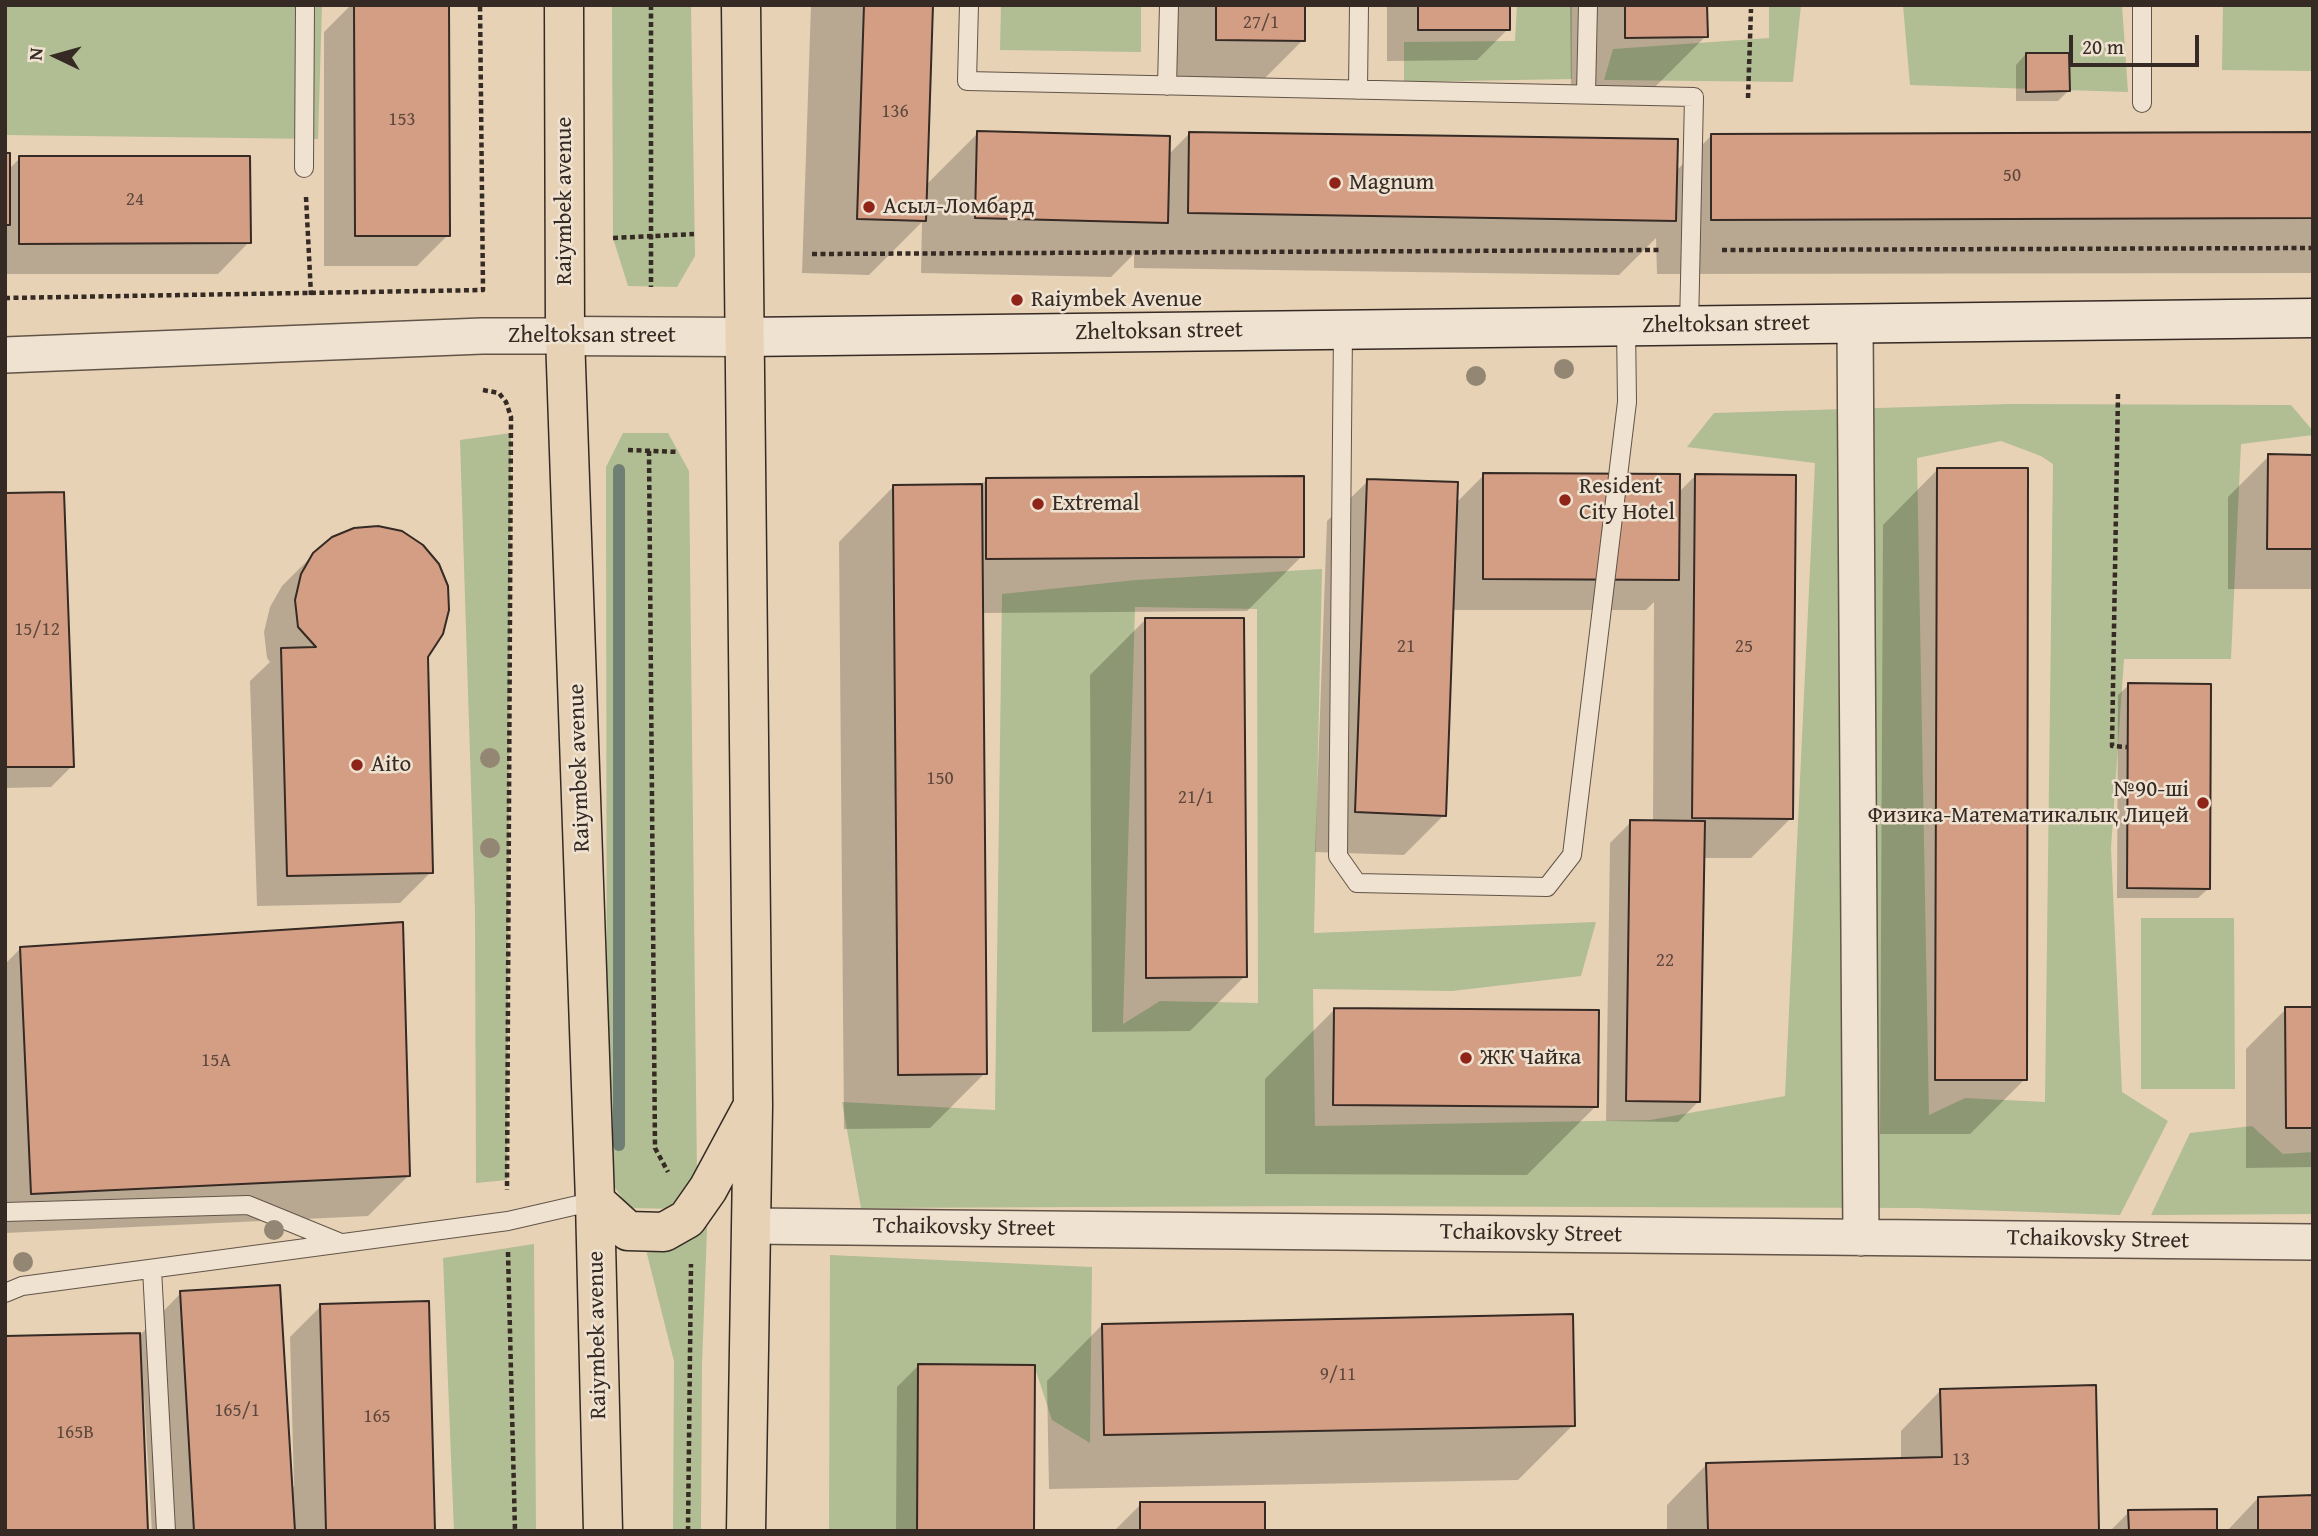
<!DOCTYPE html>
<html>
<head>
<meta charset="utf-8">
<style>
  body { margin:0 }
  #map { position:relative; width:2318px; height:1536px; overflow:hidden; background:#e7d2b6; font-family:"Gentium Book Plus",serif }
  canvas { display:block }
  .frame { position:absolute; inset:0; border:7px solid #352a24; pointer-events:none }
  .north { position:absolute; left:21px; top:21px; width:70px; height:70px; -webkit-text-stroke:5px #efe2d0; paint-order:stroke; rotate:275deg; font-size:19px; font-weight:700; line-height:28px; text-align:center; color:#352a24 }
  .north::after { content:''; display:block; margin:auto; width:24px; height:32px; background:#352a24; clip-path:polygon(50% 0,100% 100%,50% 72%,0 100%) }
  .scale { position:absolute; left:2069px; top:35px; width:130px; height:32px; box-sizing:border-box; border:4px solid #352a24; border-top:0; padding-left:9px; font-size:21px; line-height:24px; white-space:nowrap; color:#352a24; -webkit-text-stroke:5px #efe2d0; paint-order:stroke }
</style>
</head>
<body>
<div id="map">
<canvas width="2318" height="1536"></canvas>
<div class="frame"></div>
<div class="north">N</div>
<div class="scale">20 m</div>
</div>
<script>
const ctx = document.querySelector('canvas').getContext('2d');
ctx.lineJoin = 'round';
function fillPath(path, color) {
  ctx.fillStyle = color;
  ctx.fill(path, 'evenodd');
}
function poly(rows) {
  const path = new Path2D();
  for (const r of rows) {
    path.moveTo(r[0], r[1]);
    for (let i = 2; i < r.length; i += 2) path.lineTo(r[i], r[i + 1]);
  }
  return path;
}
function trace(path, color, width, dash) {
  ctx.strokeStyle = color;
  ctx.lineWidth = width;
  ctx.lineCap = dash ? 'butt' : 'round';
  ctx.setLineDash(dash || []);
  ctx.stroke(path);
}
function write(font, color, halo, rows, align = 'center') {
  ctx.font = font + ' "Gentium Book Plus",serif';
  ctx.lineWidth = 5;
  ctx.setLineDash([]);
  ctx.textBaseline = 'middle';
  ctx.strokeStyle = halo;
  ctx.fillStyle = color;
  for (const [text, x, y, turn = 0] of rows) {
    ctx.save();
    ctx.translate(x, y);
    ctx.rotate((+turn || 0) * Math.PI / 180);
    ctx.textAlign = isNaN(turn) ? turn : align;
    if (halo) ctx.strokeText(text, 0, 0);
    ctx.fillText(text, 0, 0);
    ctx.restore();
  }
}
fillPath(poly([
  [5,5,322,5,318,139,5,135],
  [612,5,691,5,695,256,677,287,628,286,613,238],
  [1001,5,1141,5,1141,52,1000,50],
  [1517,5,1572,5,1572,79,1404,82,1404,42,1515,41],
  [1769,5,1801,5,1793,82,1604,80,1613,49,1769,38],
  [1903,5,2122,5,2128,92,1910,85],
  [2223,5,2313,5,2313,71,2222,70],
  [2009,404,2291,405,2313,431,2313,435,2241,444,2231,659,2124,659,2111,848,2122,1092,2168,1121,2120,1215,1916,1208,1316,1206,861,1208,842,1102,995,1110,1002,594,1136,580,1322,569,1314,933,1596,922,1581,976,1452,991,1313,989,1315,1126,1650,1120,1785,1096,1815,463,1687,447,1714,413],
  [2001,441,2041,456,2053,464,2045,1102,1965,1098,1929,1115,1917,458],
  [1135,607,1257,609,1258,1003,1160,1001,1123,1024],
  [511,433,507,1180,476,1183,475,912,460,440],
  [623,433,668,433,689,471,697,1178,679,1209,629,1208,607,1176,606,467],
  [2141,918,2234,918,2235,1089,2141,1089],
  [2252,1126,2283,1154,2313,1152,2313,1214,2151,1215,2190,1133],
  [708,1203,702,1364,701,1531,673,1531,674,1361,645,1246,668,1249,691,1239],
  [534,1244,536,1531,454,1531,443,1258],
  [830,1255,1092,1267,1090,1443,1052,1420,1034,1365,918,1364,917,1531,829,1531]
]), '#b1bd92');
fillPath(poly([
  [351,5,447,5,448,235,417,266,324,266,324,32],
  [811,5,931,5,925,186,978,133,1167,156,1190,133,1675,172,1711,136,2313,134,2313,273,1657,274,1656,238,1619,275,1134,268,1134,254,1111,277,921,273,922,222,869,275,802,273],
  [1162,5,1303,5,1303,40,1248,95,1162,95],
  [1387,5,1508,5,1508,29,1477,60,1387,61],
  [1570,5,1706,5,1706,36,1651,91,1571,92],
  [2026,54,2068,91,2058,101,2016,101,2016,65],
  [5,155,8,170,20,158,249,242,218,274,5,274],
  [2269,456,2313,456,2313,589,2228,589,2228,497],
  [1938,469,2025,1079,1970,1134,1880,1134,1883,525],
  [1484,475,1678,493,1695,476,1791,818,1751,858,1702,858,1699,1101,1678,1122,1606,1121,1610,843,1631,822,1653,822,1654,602,1646,610,1452,610,1444,815,1404,855,1315,852,1327,521,1368,481,1456,503],
  [986,480,1302,556,1247,611,982,613,985,1073,930,1128,844,1129,839,542,894,486,980,486],
  [5,495,72,766,51,787,5,788],
  [314,554,427,656,431,872,400,903,257,906,250,681,270,662,267,658,264,632,270,607,282,586],
  [1145,620,1245,976,1190,1031,1092,1032,1090,675],
  [2129,685,2209,888,2198,898,2117,898,2118,695],
  [21,948,409,1175,368,1216,5,1233,5,964],
  [2313,1008,2313,1167,2246,1168,2246,1049,2286,1009],
  [1335,1009,1596,1106,1527,1175,1265,1174,1265,1079],
  [181,1293,290,1487,294,1487,290,1337,321,1306,433,1531,152,1531,144,1397,5,1338,140,1335],
  [1102,1325,1573,1425,1518,1480,1049,1489,1047,1381],
  [918,1366,1032,1531,896,1531,897,1387],
  [1941,1390,2097,1531,1667,1531,1667,1505,1707,1464,1901,1460,1901,1431],
  [2258,1498,2313,1531,2227,1531],
  [1141,1504,1263,1531,1114,1531],
  [2129,1512,2215,1531,2110,1531]
]), '#0003');
trace(poly([
  [619,470,619,1145]
]), '#707f73', 12);
const building = poly([
  [354,5,449,5,450,236,355,236,354,5],
  [864,5,933,5,926,221,857,219,864,5],
  [1216,5,1305,5,1305,41,1216,40,1216,5],
  [1418,5,1510,5,1510,30,1418,30,1418,5],
  [1625,5,1707,5,1708,37,1625,38,1625,5],
  [2026,53,2069,53,2070,91,2026,92,2026,53],
  [977,131,1170,136,1168,223,975,218,977,131],
  [1189,132,1678,139,1676,221,1188,213,1189,132],
  [2313,132,2313,218,1711,220,1711,134,2313,132],
  [5,153,10,153,10,225,5,225,5,153],
  [19,156,250,156,251,243,19,244,19,156],
  [2268,454,2313,455,2313,549,2267,549,2268,454],
  [1937,468,2028,468,2027,1080,1935,1080,1937,468],
  [1483,473,1680,474,1679,580,1483,579,1483,473],
  [1695,474,1796,475,1793,819,1692,818,1695,474],
  [1304,476,1304,557,986,559,986,478,1304,476],
  [1367,479,1458,482,1446,816,1355,812,1367,479],
  [982,484,987,1074,898,1075,893,485,982,484],
  [64,492,74,767,5,767,5,493,64,492],
  [378,526,402,531,423,545,439,564,448,586,449,610,443,634,428,657,433,873,287,876,281,648,316,647,298,627,295,600,301,574,313,553,332,537,354,528,378,526],
  [1145,618,1244,618,1247,977,1146,978,1145,618],
  [2128,683,2211,684,2210,889,2127,888,2128,683],
  [1630,820,1705,821,1700,1102,1626,1101,1630,820],
  [403,922,410,1176,31,1194,20,947,403,922],
  [2285,1007,2313,1007,2313,1128,2286,1128,2285,1007],
  [1334,1008,1599,1010,1598,1107,1333,1105,1334,1008],
  [280,1285,295,1531,194,1531,180,1291,280,1285],
  [429,1301,435,1531,326,1531,320,1304,429,1301],
  [1573,1314,1575,1426,1104,1435,1102,1324,1573,1314],
  [140,1333,148,1531,5,1531,5,1336,140,1333],
  [918,1364,1035,1365,1034,1531,917,1531,918,1364],
  [2096,1385,2099,1531,1708,1531,1706,1463,1942,1457,1940,1389,2096,1385],
  [2313,1495,2313,1531,2258,1531,2258,1497,2313,1495],
  [1140,1502,1265,1502,1265,1531,1140,1531,1140,1502],
  [2217,1509,2217,1531,2129,1531,2128,1510,2217,1509]
]);
fillPath(building, '#d49e85');
trace(building, '#352a24', 2);
const service = poly([
  [969,5,967,81,1694,97,1689,326],
  [1167,86,1169,5],
  [1358,90,1359,5],
  [1586,94,1588,5],
  [2142,103,2142,5],
  [304,168,305,5],
  [1343,330,1338,856,1357,883,1547,887,1572,855,1627,402,1626,326],
  [5,1212,248,1205,341,1243],
  [152,1269,166,1531],
  [5,1293,22,1286,508,1221,595,1201]
]);
const minor = poly([
  [1855,324,1861,1238],
  [5,355,482,336,565,336],
  [750,1226,2313,1242]
]);
const tertiary = poly([
  [565,336,744,337]
]);
const secondary = poly([
  [744,337,2313,318]
]);
const primary = poly([
  [564,5,565,336,595,1201,603,1531],
  [741,5,753,1106,746,1531],
  [595,1201,628,1231,664,1232,687,1219,708,1189,750,1111]
]);
trace(service, '#625448', 20);
trace(minor, '#625448', 38);
trace(tertiary, '#625448', 41);
trace(secondary, '#352a24', 41);
trace(primary, '#352a24', 41);
trace(poly([
  [651,5,651,287],
  [1748,98,1751,9],
  [306,197,311,295],
  [613,238,694,234],
  [1722,250,2313,248],
  [812,254,1661,250],
  [5,298,483,290,480,5],
  [483,390,499,393,506,402,511,417,507,1190],
  [2118,394,2112,746,2127,747],
  [628,450,679,452],
  [649,451,655,1148,668,1172],
  [508,1252,515,1531],
  [688,1531,691,1264]
]), '#352a24', 4.5, [5, 3.5]);
trace(service, '#efe2d0', 18);
trace(minor, '#efe2d0', 35);
trace(tertiary, '#efe2d0', 38);
trace(secondary, '#efe2d0', 38);
trace(primary, '#e7d2b6', 38);
ctx.fillStyle = '#938672';
for (const [x, y] of [
  [1564,369],
  [1476,376],
  [490,758],
  [490,848],
  [274,1230],
  [23,1262]
]) {
  ctx.beginPath();
  ctx.arc(x, y, 10, 0, 2 * Math.PI);
  ctx.fill();
}
for (const [x, y, r, color] of [
  [1335,183,7,"#8f2418"],
  [869,207,7,"#8f2418"],
  [1017,300,7,"#8f2418"],
  [1565,500,7,"#8f2418"],
  [1038,504,7,"#8f2418"],
  [357,765,7,"#8f2418"],
  [2203,803,7,"#8f2418"],
  [1466,1058,7,"#8f2418"]
]) {
  const dot = new Path2D();
  dot.arc(x, y, r, 0, 2 * Math.PI);
  ctx.fillStyle = color;
  ctx.fill(dot);
  trace(dot, '#efe2d0', 2.5);
}
write('19px', '#5d473c', null, [
  ["27/1",1261,23],
  ["136",895,112],
  ["153",402,120],
  ["50",2012,176],
  ["24",135,200],
  ["15/12",37,630],
  ["21",1406,647],
  ["25",1744,647],
  ["150",940,779],
  ["21/1",1196,798],
  ["22",1665,961],
  ["15А",216,1061],
  ["9/11",1338,1375],
  ["165/1",237,1411],
  ["165",377,1417],
  ["165В",75,1433],
  ["13",1961,1460]
]);
write('23px', '#352a24', '#efe2d0', [
  ["Magnum",1349,183],
  ["Асыл-Ломбард",883,207],
  ["Raiymbek Avenue",1031,300],
  ["Resident",1579,487],
  ["City Hotel",1579,513],
  ["Extremal",1052,504],
  ["Aito",371,765],
  ["№90-ші",2189,790,"right"],
  ["Физика-Математикалық Лицей",2189,816,"right"],
  ["ЖК Чайка",1480,1058]
], 'left');
write('23px', '#352a24', '#efe2d0', [
  ["Raiymbek avenue",565,201,-90],
  ["Zheltoksan street",1726,325,-1],
  ["Zheltoksan street",1159,332,-1],
  ["Zheltoksan street",592,336],
  ["Raiymbek avenue",580,768,-92],
  ["Tchaikovsky Street",964,1228,1],
  ["Tchaikovsky Street",1531,1234,1],
  ["Tchaikovsky Street",2098,1240,1],
  ["Raiymbek avenue",598,1335,-91]
]);
</script>
</body>
</html>
